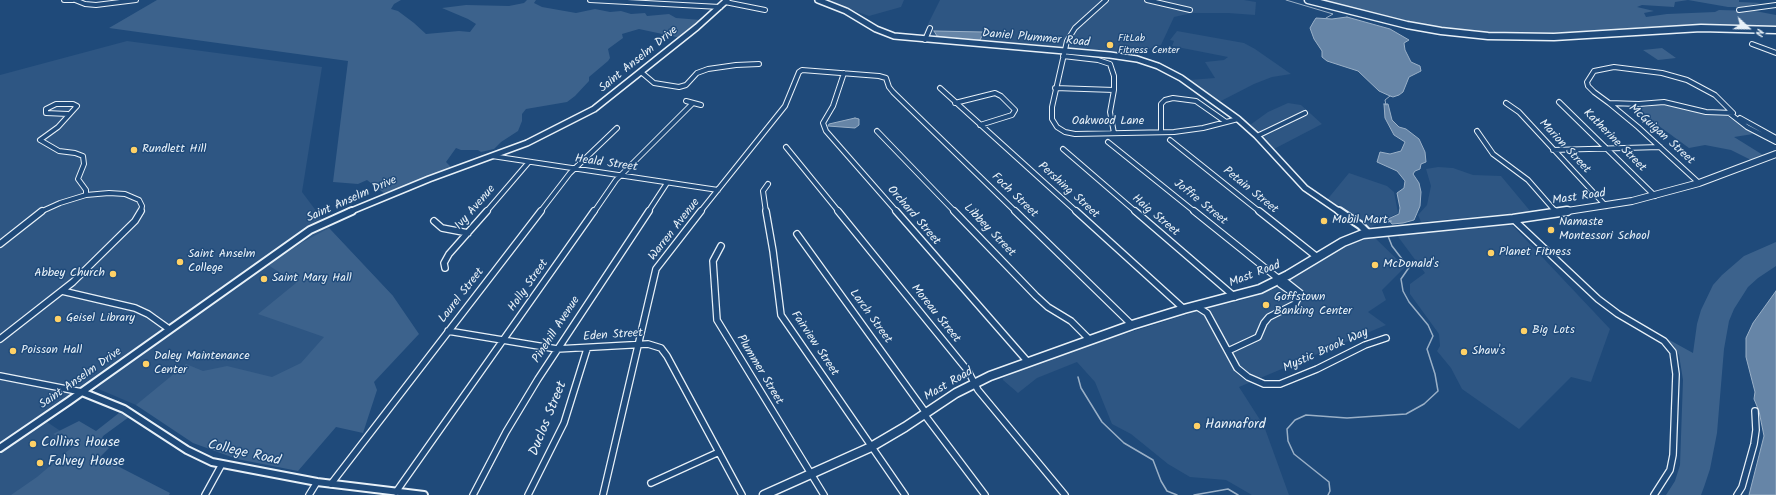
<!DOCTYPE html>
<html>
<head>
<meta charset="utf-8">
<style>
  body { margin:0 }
  #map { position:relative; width:1776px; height:495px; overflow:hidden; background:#1f4a7a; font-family:Kalam,sans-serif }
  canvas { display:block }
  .north { position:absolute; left:1728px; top:8px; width:40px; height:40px; -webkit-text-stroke:3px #1f4a7a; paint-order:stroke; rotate:112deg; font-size:11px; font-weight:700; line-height:16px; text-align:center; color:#e8f1f8 }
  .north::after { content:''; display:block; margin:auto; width:14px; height:18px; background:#e8f1f8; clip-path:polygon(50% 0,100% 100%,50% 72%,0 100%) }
</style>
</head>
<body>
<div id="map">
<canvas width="1776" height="495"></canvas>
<div class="north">N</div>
</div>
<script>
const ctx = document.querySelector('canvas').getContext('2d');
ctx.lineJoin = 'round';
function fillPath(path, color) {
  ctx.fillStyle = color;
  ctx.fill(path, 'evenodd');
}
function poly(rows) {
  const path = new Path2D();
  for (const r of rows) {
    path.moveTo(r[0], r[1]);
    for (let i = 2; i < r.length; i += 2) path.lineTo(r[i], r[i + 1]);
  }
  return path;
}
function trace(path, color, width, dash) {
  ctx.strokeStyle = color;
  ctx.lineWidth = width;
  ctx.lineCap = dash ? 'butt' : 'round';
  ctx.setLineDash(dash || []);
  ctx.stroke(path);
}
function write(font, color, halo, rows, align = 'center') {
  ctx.font = font + ' Kalam,sans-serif';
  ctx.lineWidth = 3;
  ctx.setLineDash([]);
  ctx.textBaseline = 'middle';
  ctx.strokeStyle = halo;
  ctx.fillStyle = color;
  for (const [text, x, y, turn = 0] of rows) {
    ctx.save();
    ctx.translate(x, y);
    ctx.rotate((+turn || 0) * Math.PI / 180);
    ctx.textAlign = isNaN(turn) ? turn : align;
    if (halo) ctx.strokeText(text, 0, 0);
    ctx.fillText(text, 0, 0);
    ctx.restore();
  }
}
fillPath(poly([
  [823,0,904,0,901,7,869,16],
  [940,0,1101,0,1100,2,1102,0,1244,0,1256,2,1255,15,1228,13,1192,13,1174,17,1161,45,1134,54,1109,54,921,38],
  [1177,31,1244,43,1255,49,1291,74,1272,77,1254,84,1219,102,1189,80,1215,78,1205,62,1224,60,1228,57,1172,46,1174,41,1170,40],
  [127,41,322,67,302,192,329,228,393,296,207,441,136,405,96,388,47,422,98,456,59,495,0,495,0,75],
  [1288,103,1301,105,1322,124,1272,150,1250,125,1268,112],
  [1438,167,1453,168,1473,175,1501,176,1531,212,1421,222,1418,215,1427,205,1431,186,1426,169],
  [1349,173,1387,186,1394,192,1398,213,1371,227,1365,225,1326,201],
  [1512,225,1610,329,1591,382,1571,377,1519,429,1462,389,1451,368,1437,351,1440,346,1439,334,1410,294,1410,284,1425,273,1396,234],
  [1374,237,1405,267,1382,290,1386,300,1368,312,1386,325,1239,387,1264,426,1289,495,1252,495,1226,480,1190,477,1168,464,1131,434,1112,424,1095,382,1077,362,1037,378,1018,393,1003,380,1003,378,1021,370,1093,344,1204,309,1239,301,1274,289,1351,244]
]), '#2e5683');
fillPath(poly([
  [157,0,401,0,394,4,391,9,398,11,414,23,426,34,459,31,470,32,476,24,468,19,442,8,466,5,509,6,524,3,527,0,536,0,534,3,542,7,576,13,595,9,610,12,621,11,631,14,645,13,647,16,669,14,676,18,701,20,681,38,639,29,622,34,623,38,608,49,610,58,608,61,589,77,589,81,575,96,567,102,526,109,522,114,522,121,518,131,501,142,494,149,481,152,478,150,461,150,456,148,446,162,452,168,385,194,367,180,358,184,333,182,348,61,109,28],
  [1322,0,1739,0,1739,2,1761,3,1742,7,1728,7,1688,0,1675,2,1674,7,1642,5,1637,7,1654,11,1644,13,1646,17,1667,14,1715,12,1719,10,1755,11,1776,15,1776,28,1683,26,1564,34,1498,35,1402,22],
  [1662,48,1676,58,1658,60,1643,50],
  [1661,104,1704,114,1727,116,1753,134,1734,137,1763,155,1751,160,1731,150,1705,145,1689,148,1648,118,1640,108],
  [329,228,393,296,419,334,374,382,377,390,363,433,336,427,298,471,237,459,193,443,136,405,186,364,203,371,227,366,272,377,301,363,324,337,258,314,296,283,268,265,303,242],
  [1776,242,1776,266,1758,278,1748,287,1734,309,1729,321,1724,349,1717,433,1710,469,1704,487,1701,495,1666,495,1675,481,1680,465,1683,380,1679,355,1674,346,1664,337,1693,353,1697,324,1701,310,1713,285,1722,275,1744,256],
  [119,413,129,417,103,436,101,441,109,448,100,457,170,493,169,495,11,495,37,477,76,444,53,434,79,421,96,431]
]), '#3c628c');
const water = poly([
  [1347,17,1390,29,1409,40,1404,43,1405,50,1411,62,1420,66,1421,71,1409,77,1403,92,1399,95,1393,97,1390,96,1379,91,1358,71,1327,61,1322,57,1322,51,1314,39,1310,28,1314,21,1316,18,1332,19,1347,17],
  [934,31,983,32,983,34,980,40,955,39,937,36,934,31],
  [1384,104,1388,104,1392,120,1399,127,1406,129,1419,139,1425,152,1426,162,1421,164,1420,169,1415,171,1413,174,1419,183,1421,192,1420,206,1414,220,1403,223,1392,224,1388,219,1399,214,1400,208,1397,193,1404,188,1405,181,1397,171,1377,162,1380,152,1390,154,1401,151,1405,142,1394,135,1385,118,1384,104],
  [855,118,859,119,859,125,855,128,828,126,829,124,855,118],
  [1776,291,1776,495,1749,495,1764,436,1759,411,1754,399,1755,392,1746,357,1746,338,1753,323,1776,291]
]);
fillPath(water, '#6685a7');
trace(water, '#9ab0c7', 1);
trace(poly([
  [1286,0,1333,14,1326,18],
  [1386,105,1385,100,1390,96]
]), '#9ab0c7', 1);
trace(poly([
  [1384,223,1391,221],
  [1078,377,1081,388,1102,422,1124,443,1153,460,1161,481,1167,491,1177,495],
  [1194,495,1228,489,1238,495],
  [1328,495,1330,491,1329,482,1294,454,1288,441,1287,429,1295,420,1306,415,1347,418,1406,414,1424,404,1438,391,1435,374,1427,349,1433,336,1428,325,1409,302,1403,291,1401,279,1410,266,1402,259,1392,246,1388,236]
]), '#9ab0c7', 1.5);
const minorFar1 = poly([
  [64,0,73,0],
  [75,0,85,4,96,5,136,0],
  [590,0,720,7],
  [1106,0,1075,28,1067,41,1052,107,1052,119,1057,127,1065,132,1075,134,1174,132,1203,128,1238,119],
  [1147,0,1190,10],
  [725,2,765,10],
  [1739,10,1776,5],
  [925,40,930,28],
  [1752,44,1776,53],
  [1063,56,1098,60,1110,64,1114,76,1114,90,1110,112,1114,133],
  [1614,67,1662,73,1687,80,1715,95,1733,113,1706,112,1664,102,1639,104,1609,103,1594,92,1588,86,1587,82,1594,71,1614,67],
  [641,72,654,83,679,87,686,85,697,73,708,69,736,65,759,64],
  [844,73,833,106,823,123,826,131,897,212],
  [940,88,1077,212],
  [1055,88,1114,90],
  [686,101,701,105],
  [1559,102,1655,196],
  [955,103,995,93,1001,96,1015,110,1012,115,980,125],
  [1506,103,1519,112,1606,206],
  [1609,103,1638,127,1699,183],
  [1729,113,1747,127,1776,142],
  [68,114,46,113,46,109,56,104,73,104,77,106,58,127,40,140,59,151,75,153,83,156,84,164,78,179,86,190,86,195],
  [1740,118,1776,138],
  [877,131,955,212],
  [1477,131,1493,154,1528,180,1556,212],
  [1161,132,1161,104,1165,100,1173,98,1196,101,1226,122],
  [1257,136,1305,113],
  [1170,140,1260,212],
  [1108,142,1195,212],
  [786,147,839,212],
  [1063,149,1136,212],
  [1553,150,1660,147],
  [492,156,718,190],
  [40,212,60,203,86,195,109,193,125,194,139,200,142,206,141,212],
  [486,212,528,163],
  [540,212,570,173,617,128],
  [594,212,616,180,693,103],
  [648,212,667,183],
  [700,212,785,106,799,72,802,70,879,76,886,78,889,87,893,92,1016,212],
  [766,212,763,191,768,184]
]);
const minor = poly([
  [766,211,773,251,781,315,905,495],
  [838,211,968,371,978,390,1065,495],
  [896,211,1028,362],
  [954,211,1036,296,1048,307,1071,321,1090,340],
  [1015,211,1132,325],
  [1076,211,1184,309],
  [1135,211,1235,297],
  [1194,211,1280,280,1286,282,1300,293,1295,304,1269,317,1264,323,1258,337,1228,351],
  [1259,211,1317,257],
  [1555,211,1557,213],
  [1513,219,1598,299,1618,314,1664,341,1673,352,1676,374,1673,455,1670,470,1654,495],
  [434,221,442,228,468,233],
  [797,234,926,413],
  [0,244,42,211],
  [721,246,713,261,717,320,824,495],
  [445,268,444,263,449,254,487,211],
  [1280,280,1280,284,1290,291,1297,300],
  [62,291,135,308,148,314,169,329],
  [1196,306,1207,313,1237,368,1248,377,1264,384,1280,384,1317,369,1365,345,1386,338],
  [448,331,557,349,648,344,661,348,667,356,742,495],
  [0,339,73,282,135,221,141,211],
  [0,376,82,392],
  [924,414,985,495],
  [651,483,719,452],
  [331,484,541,211],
  [396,492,594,211],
  [205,495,222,464],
  [309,495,317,482],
  [473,495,506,432,538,379,649,211],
  [528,495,564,423,587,349],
  [603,495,656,269,701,211],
  [1737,495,1742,487,1754,444,1756,430,1755,411]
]);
const tertiaryFar1 = poly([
  [818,0,846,11,876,29,894,36,1110,55,1137,59,1158,66,1181,78,1238,119,1257,136,1305,188,1340,212],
  [349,212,429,179,527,143,594,109,697,27,727,0]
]);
const tertiary = poly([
  [1339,211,1360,225,1368,233],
  [82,392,124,409,187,450,212,462,317,482,424,495],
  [0,448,69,401,310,230,352,211]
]);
const secondaryFar1 = poly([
  [1561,212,1632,201,1699,183,1776,154]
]);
const secondary = poly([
  [764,495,871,447,905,427,956,393,990,376,1132,325,1184,309,1260,289,1288,275,1343,242,1363,234,1513,219,1567,211]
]);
const primary = poly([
  [1308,0,1407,25,1441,31,1488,36,1554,37,1701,28,1776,30]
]);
trace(minorFar1, '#e8f1f8', 6);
trace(minor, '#e8f1f8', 8);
trace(tertiaryFar1, '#e8f1f8', 8);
trace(tertiary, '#e8f1f8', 10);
trace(secondaryFar1, '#e8f1f8', 8);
trace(secondary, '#e8f1f8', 11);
trace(primary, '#e8f1f8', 9);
trace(minorFar1, '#1f4a7a', 4);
trace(minor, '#1f4a7a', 5.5);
trace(tertiaryFar1, '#1f4a7a', 5);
trace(tertiary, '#1f4a7a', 6);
trace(secondaryFar1, '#1f4a7a', 6);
trace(secondary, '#1f4a7a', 8);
trace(primary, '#1f4a7a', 6);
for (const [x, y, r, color] of [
  [1110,45,4,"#ffd166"],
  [134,150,4,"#ffd166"],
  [1324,221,4,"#ffd166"],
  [1551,230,4,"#ffd166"],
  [1491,253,4,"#ffd166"],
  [180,262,4,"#ffd166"],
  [1375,265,4,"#ffd166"],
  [113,274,4,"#ffd166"],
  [264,279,4,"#ffd166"],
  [1266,305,4,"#ffd166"],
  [58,319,4,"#ffd166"],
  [1524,331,4,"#ffd166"],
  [13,351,4,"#ffd166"],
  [1464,352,4,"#ffd166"],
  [146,364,4,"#ffd166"],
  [1197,426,4,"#ffd166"],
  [33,444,4,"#ffd166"],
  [40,463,4,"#ffd166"]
]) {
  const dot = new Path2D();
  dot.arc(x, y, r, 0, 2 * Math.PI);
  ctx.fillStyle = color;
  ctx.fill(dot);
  trace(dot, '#1f4a7a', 1.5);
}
write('10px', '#e8f1f8', '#1f4a7a', [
  ["FitLab",1118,39],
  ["Fitness Center",1118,51]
], 'left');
write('12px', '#e8f1f8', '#1f4a7a', [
  ["Daniel Plummer Road",1036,39,5],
  ["Saint Anselm Drive",639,60,-39],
  ["Oakwood Lane",1108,122],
  ["McGuigan Street",1661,135,42],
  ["Katherine Street",1614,141,45],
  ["Marion Street",1564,147,47],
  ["Heald Street",606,164,8],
  ["Pershing Street",1068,191,42],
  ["Petain Street",1250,191,39],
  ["Foch Street",1014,196,44],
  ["Mast Road",1579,198,-8],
  ["Saint Anselm Drive",352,200,-24],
  ["Joffre Street",1200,203,39],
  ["Ivy Avenue",476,208,-49],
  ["Orchard Street",913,216,49],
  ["Haig Street",1155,216,40],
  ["Warren Avenue",675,230,-52],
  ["Libbey Street",989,231,46],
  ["Mast Road",1255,275,-21],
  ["Holly Street",529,286,-55],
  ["Laurel Street",462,296,-52],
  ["Moreau Street",935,314,51],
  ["Larch Street",870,317,54],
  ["Pinehill Avenue",557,330,-57],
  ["Eden Street",613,336,-4],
  ["Fairview Street",814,344,56],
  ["Mystic Brook Way",1326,351,-24],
  ["Plummer Street",759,370,59],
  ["Saint Anselm Drive",81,379,-35],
  ["Mast Road",949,385,-30]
]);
write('12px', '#e8f1f8', '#1f4a7a', [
  ["Rundlett Hill",142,150],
  ["Mobil Mart",1332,221],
  ["Namaste",1559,223],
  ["Montessori School",1559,237],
  ["Planet Fitness",1499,253],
  ["Saint Anselm",188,255],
  ["College",188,269],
  ["McDonald's",1383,265],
  ["Abbey Church",105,274,"right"],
  ["Saint Mary Hall",272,279],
  ["Goffstown",1274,298],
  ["Banking Center",1274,312],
  ["Geisel Library",66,319],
  ["Big Lots",1532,331],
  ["Poisson Hall",21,351],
  ["Shaw's",1472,352],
  ["Daley Maintenance",154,357],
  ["Center",154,371]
], 'left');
write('14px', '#e8f1f8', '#1f4a7a', [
  ["Duclos Street",549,419,-68],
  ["College Road",244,454,13]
]);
write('14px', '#e8f1f8', '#1f4a7a', [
  ["Hannaford",1205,426],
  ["Collins House",41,444],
  ["Falvey House",48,463]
], 'left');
</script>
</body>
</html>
